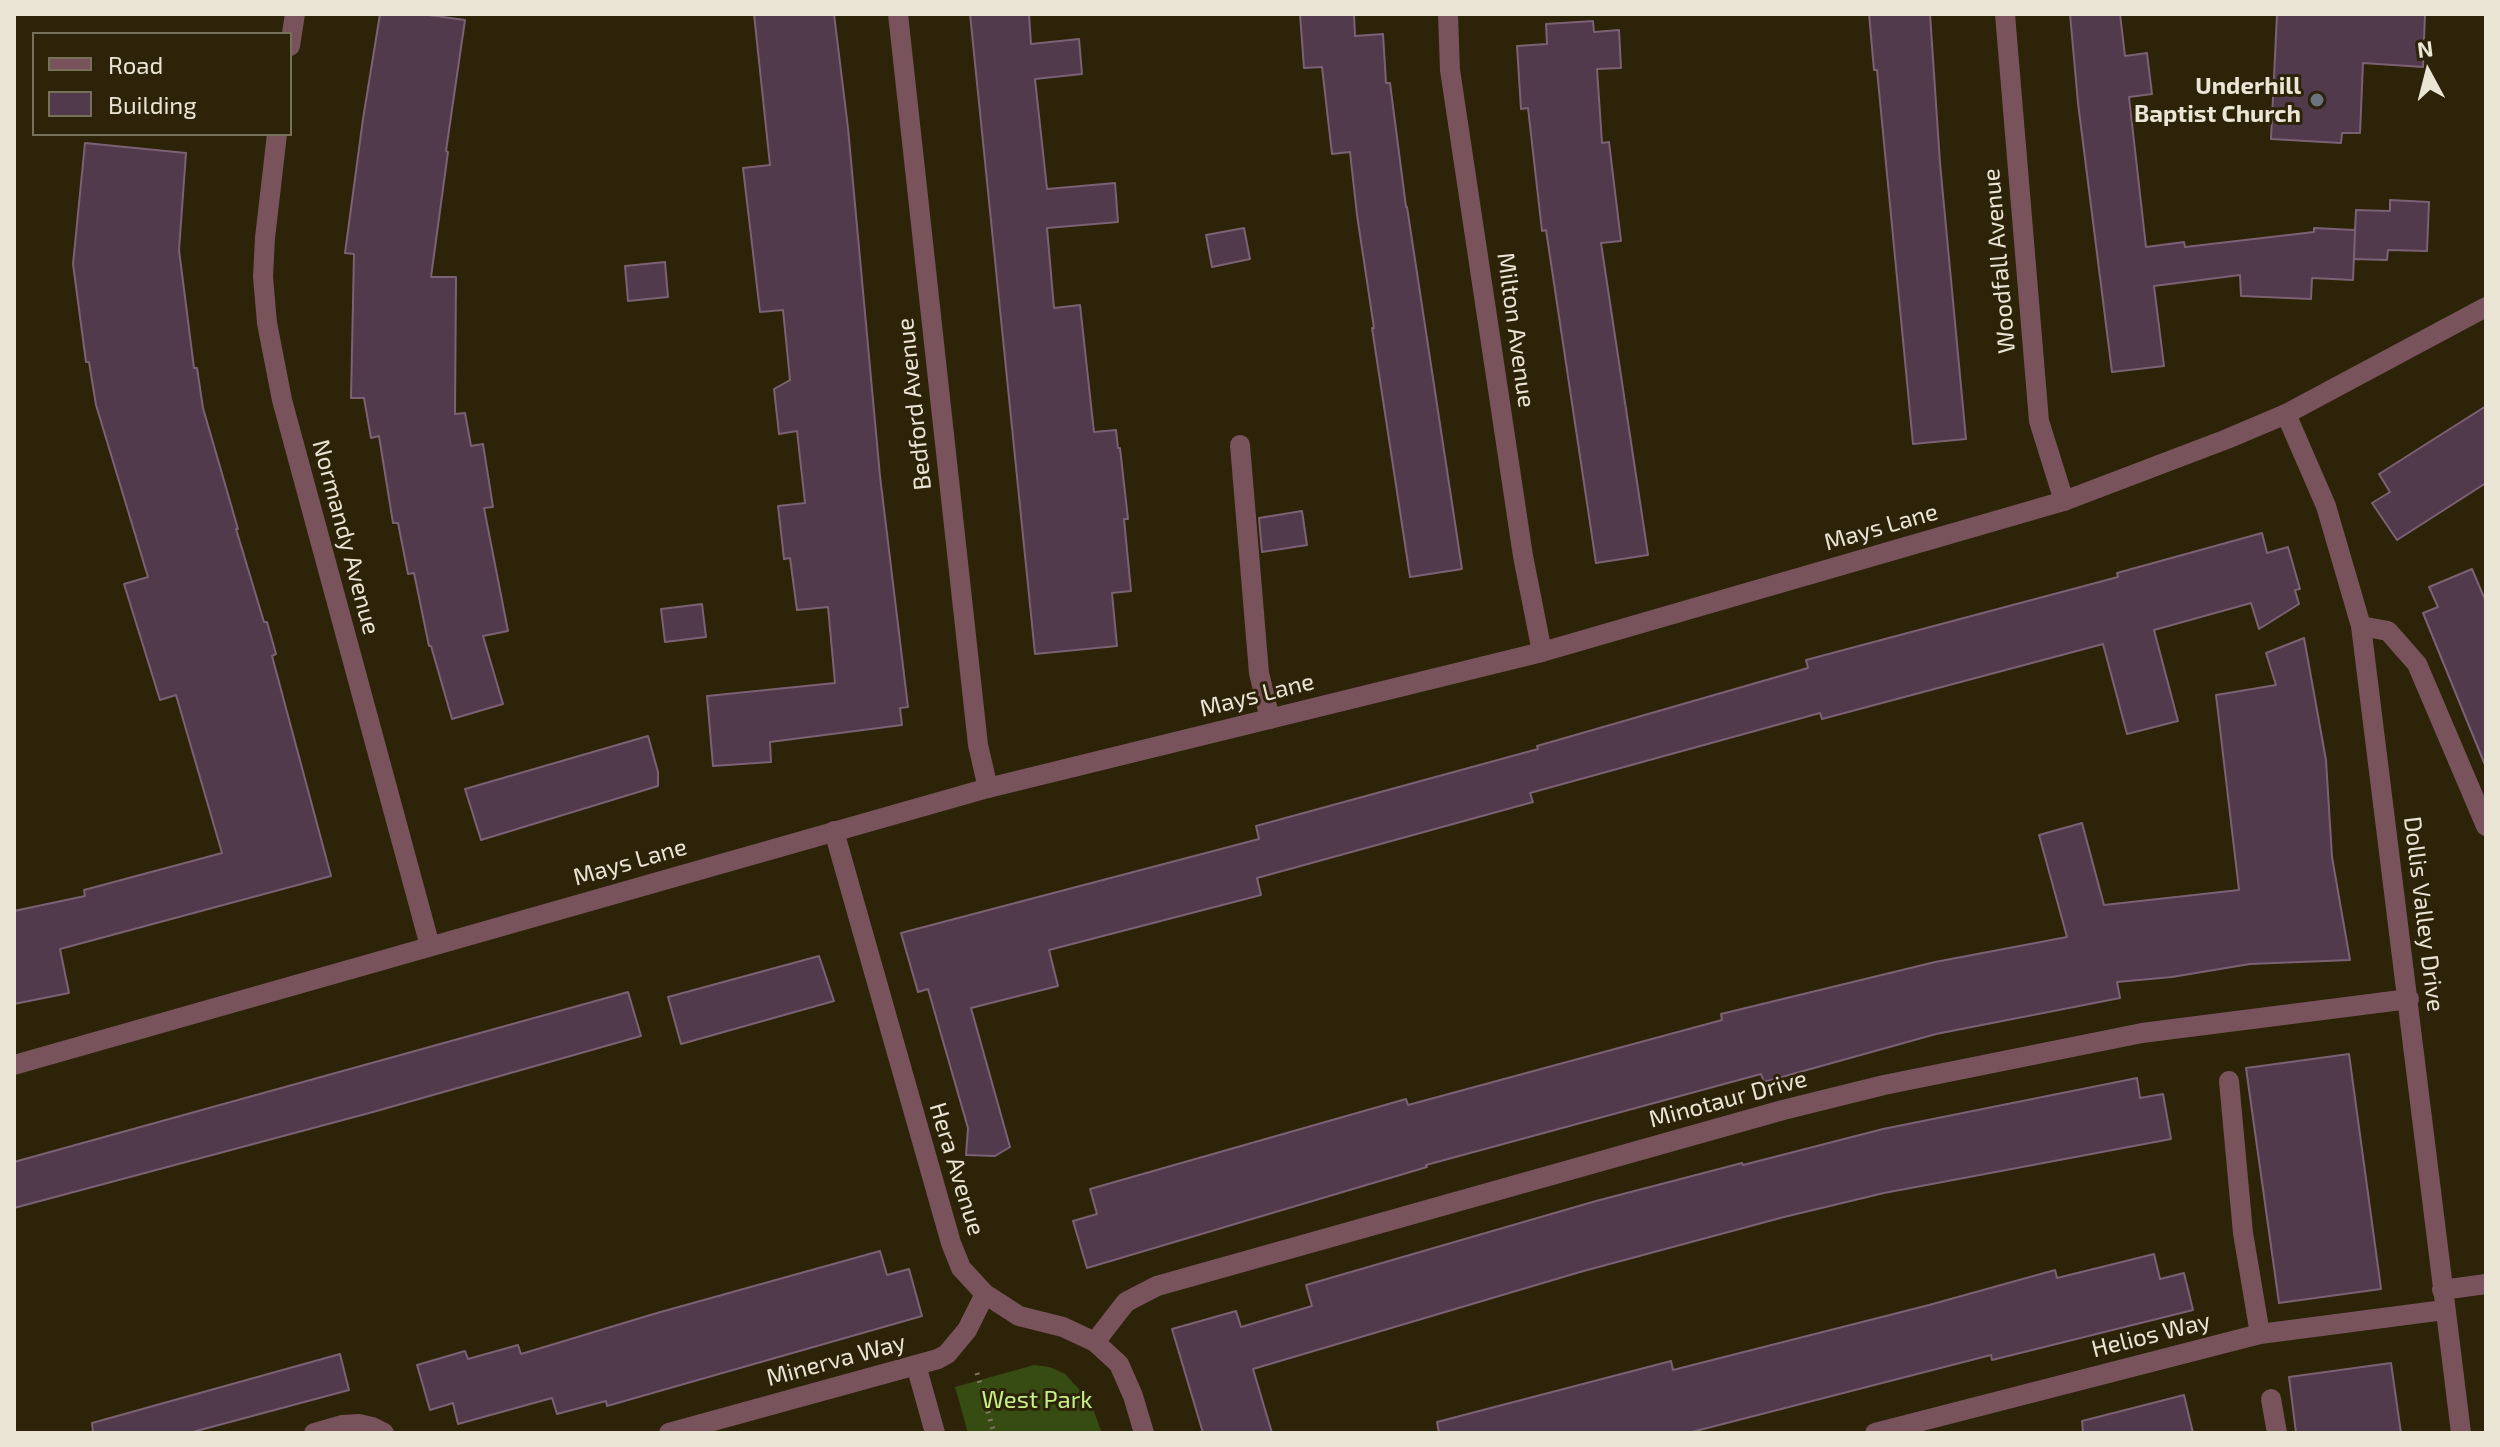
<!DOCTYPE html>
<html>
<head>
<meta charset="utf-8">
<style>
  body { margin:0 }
  #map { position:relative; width:2500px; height:1447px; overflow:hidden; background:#2c2308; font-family:"Exo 2",sans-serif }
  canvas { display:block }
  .frame { position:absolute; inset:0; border:16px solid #ebe5d6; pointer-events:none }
  .legend { position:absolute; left:32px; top:32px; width:260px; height:104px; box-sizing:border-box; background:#2c2308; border:2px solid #78715a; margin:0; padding:10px 14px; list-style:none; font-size:24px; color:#ebe5d6 }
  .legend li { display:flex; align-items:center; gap:16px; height:40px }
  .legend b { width:40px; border:2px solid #78715a }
  .north { position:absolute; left:2388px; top:32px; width:80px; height:80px; -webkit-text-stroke:6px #2c2308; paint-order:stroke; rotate:353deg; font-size:22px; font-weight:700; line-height:32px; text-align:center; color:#ebe5d6 }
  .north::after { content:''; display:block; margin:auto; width:28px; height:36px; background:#ebe5d6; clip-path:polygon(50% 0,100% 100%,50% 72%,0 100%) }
</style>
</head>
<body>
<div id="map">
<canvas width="2500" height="1447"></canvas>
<div class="frame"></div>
<ul class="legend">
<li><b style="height:10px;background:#78535c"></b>Road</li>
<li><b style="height:22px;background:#513a4b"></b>Building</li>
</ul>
<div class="north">N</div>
</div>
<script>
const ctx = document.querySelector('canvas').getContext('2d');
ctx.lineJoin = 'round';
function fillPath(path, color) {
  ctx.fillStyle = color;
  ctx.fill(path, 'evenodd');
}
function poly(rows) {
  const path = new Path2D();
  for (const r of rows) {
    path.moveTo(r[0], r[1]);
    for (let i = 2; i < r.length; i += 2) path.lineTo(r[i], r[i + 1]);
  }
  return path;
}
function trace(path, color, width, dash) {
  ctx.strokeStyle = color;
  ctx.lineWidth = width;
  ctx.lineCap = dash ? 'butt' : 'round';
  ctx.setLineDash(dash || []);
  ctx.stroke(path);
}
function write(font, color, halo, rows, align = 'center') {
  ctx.font = font + ' "Exo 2",sans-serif';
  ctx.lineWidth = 6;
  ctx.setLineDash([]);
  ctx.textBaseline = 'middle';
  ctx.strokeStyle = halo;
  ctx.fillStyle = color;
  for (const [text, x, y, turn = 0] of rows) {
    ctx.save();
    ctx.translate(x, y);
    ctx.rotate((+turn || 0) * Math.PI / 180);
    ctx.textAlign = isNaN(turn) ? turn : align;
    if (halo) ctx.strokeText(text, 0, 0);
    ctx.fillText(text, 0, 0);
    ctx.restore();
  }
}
fillPath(poly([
  [1034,1365,1050,1367,1065,1374,1090,1401,1102,1433,968,1433,955,1387]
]), '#374c13');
const building = poly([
  [380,14,421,14,465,20,446,151,448,152,431,277,456,277,455,414,465,413,471,446,483,444,493,507,484,508,508,631,483,636,503,704,452,719,431,646,429,646,414,573,408,574,398,523,393,523,379,436,371,438,364,398,351,398,354,254,345,253,363,119,380,14],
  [754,14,834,14,848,128,880,476,908,707,900,708,902,725,770,742,771,762,713,766,707,696,835,683,828,607,797,610,790,558,784,559,778,506,805,503,797,431,779,434,774,389,790,380,783,310,760,312,743,168,770,165,754,14],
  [970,14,1029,14,1031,44,1079,39,1082,74,1035,79,1047,189,1115,183,1118,222,1047,228,1054,308,1080,305,1094,432,1116,430,1118,448,1120,448,1128,519,1124,519,1131,591,1112,593,1117,646,1035,654,970,14],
  [1300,14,1354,14,1355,36,1383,34,1386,83,1390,83,1406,207,1407,207,1462,569,1410,577,1372,328,1374,328,1357,215,1350,152,1332,154,1322,67,1304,68,1300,14],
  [1869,14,1930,14,1940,163,1966,439,1913,444,1877,70,1874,70,1869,14],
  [2070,14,2120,14,2125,56,2147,53,2152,94,2129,97,2146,247,2184,242,2185,247,2314,232,2314,228,2355,230,2356,210,2390,211,2390,200,2429,202,2427,251,2388,250,2387,260,2354,259,2355,231,2353,280,2312,278,2311,299,2241,296,2240,275,2154,286,2164,366,2112,372,2078,103,2070,14],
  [2277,14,2425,14,2423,67,2363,63,2360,133,2342,133,2341,143,2271,139,2277,14],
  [1593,21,1594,32,1619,30,1621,68,1597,69,1602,143,1609,142,1621,241,1601,243,1648,555,1596,563,1546,230,1542,231,1528,108,1521,109,1517,46,1547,44,1546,24,1593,21],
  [85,143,186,153,179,250,194,368,197,368,203,408,238,529,236,529,264,622,267,622,276,654,272,656,331,876,60,949,69,993,14,1004,14,911,85,896,84,890,222,853,176,695,160,700,124,584,148,577,96,405,89,362,86,362,73,264,85,143],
  [1244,228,1250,259,1212,267,1206,235,1244,228],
  [665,262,668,297,628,301,625,266,665,262],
  [2486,406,2486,483,2397,540,2372,503,2390,492,2379,474,2486,406],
  [1302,511,1307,545,1262,552,1259,518,1302,511],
  [2262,533,2267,553,2288,547,2300,589,2295,590,2299,604,2259,629,2251,603,2154,630,2178,721,2127,734,2103,644,1822,719,1820,713,1530,793,1533,802,1257,878,1261,895,1049,950,1058,986,971,1008,1010,1147,995,1156,966,1155,968,1128,928,989,918,992,901,933,1259,839,1256,826,1538,749,1537,746,1808,668,1806,660,2118,577,2117,573,2262,533],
  [2472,569,2486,602,2485,765,2423,613,2438,607,2429,587,2472,569],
  [702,604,706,637,665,642,661,609,702,604],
  [2304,638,2326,760,2332,857,2350,960,2250,964,2172,977,2117,982,2120,998,1936,1034,1764,1082,1761,1074,1426,1165,1427,1167,1087,1268,1073,1221,1097,1214,1090,1189,1406,1099,1408,1105,1722,1020,1721,1014,1935,962,2067,937,2039,835,2082,823,2104,905,2239,890,2216,695,2276,685,2266,653,2304,638],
  [648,736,658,772,658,786,481,840,465,789,648,736],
  [819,956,834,1001,681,1044,668,997,819,956],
  [628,992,641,1036,373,1112,14,1208,14,1162,628,992],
  [2349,1054,2381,1289,2279,1303,2246,1068,2349,1054],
  [2137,1078,2140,1098,2163,1094,2171,1139,1884,1193,1784,1217,1580,1272,1253,1369,1272,1433,1203,1433,1172,1329,1236,1311,1241,1327,1312,1306,1306,1285,1596,1201,1742,1163,1743,1165,1883,1129,2137,1078],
  [880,1251,887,1275,909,1269,922,1316,607,1406,606,1401,557,1414,552,1398,458,1424,453,1403,430,1410,417,1365,465,1351,468,1359,518,1345,521,1354,657,1313,880,1251],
  [2154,1254,2160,1279,2184,1273,2193,1310,1992,1360,1991,1355,1688,1433,1439,1433,1437,1422,1671,1361,1673,1370,1929,1305,2055,1270,2057,1278,2154,1254],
  [340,1354,349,1390,189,1433,93,1433,92,1423,340,1354],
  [2391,1363,2401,1433,2296,1433,2289,1377,2391,1363],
  [2184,1395,2193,1433,2083,1433,2082,1421,2184,1395]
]);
fillPath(building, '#513a4b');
trace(building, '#7b6174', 2);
trace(poly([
  [977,1373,994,1433]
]), '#7d7660', 5, [2, 6]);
trace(poly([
  [1240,445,1259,673,1270,719],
  [2361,626,2388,631,2417,664,2486,826],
  [2229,1081,2243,1233,2260,1334],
  [2271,1399,2277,1433]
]), '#78535c', 20);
trace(poly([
  [898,14,978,745,988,788],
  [1448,14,1450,70,1523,556,1542,652],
  [2005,14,2039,421,2064,501],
  [290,46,295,14],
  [277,134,265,238,263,277,267,323,282,400,430,946],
  [2286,414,2326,506,2361,626,2461,1433],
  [834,831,951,1243,961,1268,985,1294,1019,1316,1063,1327,1095,1342,1119,1364,1133,1396,1144,1433],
  [2442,1290,2486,1284],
  [1095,1342,1126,1302,1157,1286,1783,1110,1884,1085,2142,1033,2409,999],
  [916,1365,935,1433],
  [314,1433,342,1425,359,1424,372,1427,384,1433],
  [669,1433,938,1359,947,1354,967,1330,985,1294],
  [1875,1433,2260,1334,2444,1310]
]), '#78535c', 20);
trace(poly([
  [14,1065,988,788,1542,652,2064,501,2227,439,2286,414,2486,307]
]), '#78535c', 20);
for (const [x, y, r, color] of [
  [2317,100,8,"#6b7280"]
]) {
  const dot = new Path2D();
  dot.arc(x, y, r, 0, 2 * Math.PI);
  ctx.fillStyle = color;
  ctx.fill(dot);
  trace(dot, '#2c2308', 3);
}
write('bold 24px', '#ebe5d6', '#2c2308', [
  ["Underhill",2301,86],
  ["Baptist Church",2301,114]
], 'right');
write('24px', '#ebe5d6', '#2c2308', [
  ["Woodfall Avenue",1999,261,-95],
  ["Milton Avenue",1516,330,82],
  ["Bedford Avenue",914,404,-96],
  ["Mays Lane",1881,527,-16],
  ["Normandy Avenue",346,537,75],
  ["Mays Lane",1257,695,-14],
  ["Mays Lane",630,862,-16],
  ["Dollis Valley Drive",2424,914,83],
  ["Minotaur Drive",1728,1099,-15],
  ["Hera Avenue",957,1169,73],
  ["Helios Way",2151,1335,-14],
  ["Minerva Way",836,1360,-15]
]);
write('24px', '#c6f188', '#2c2308', [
  ["West Park",1037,1400]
]);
</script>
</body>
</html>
